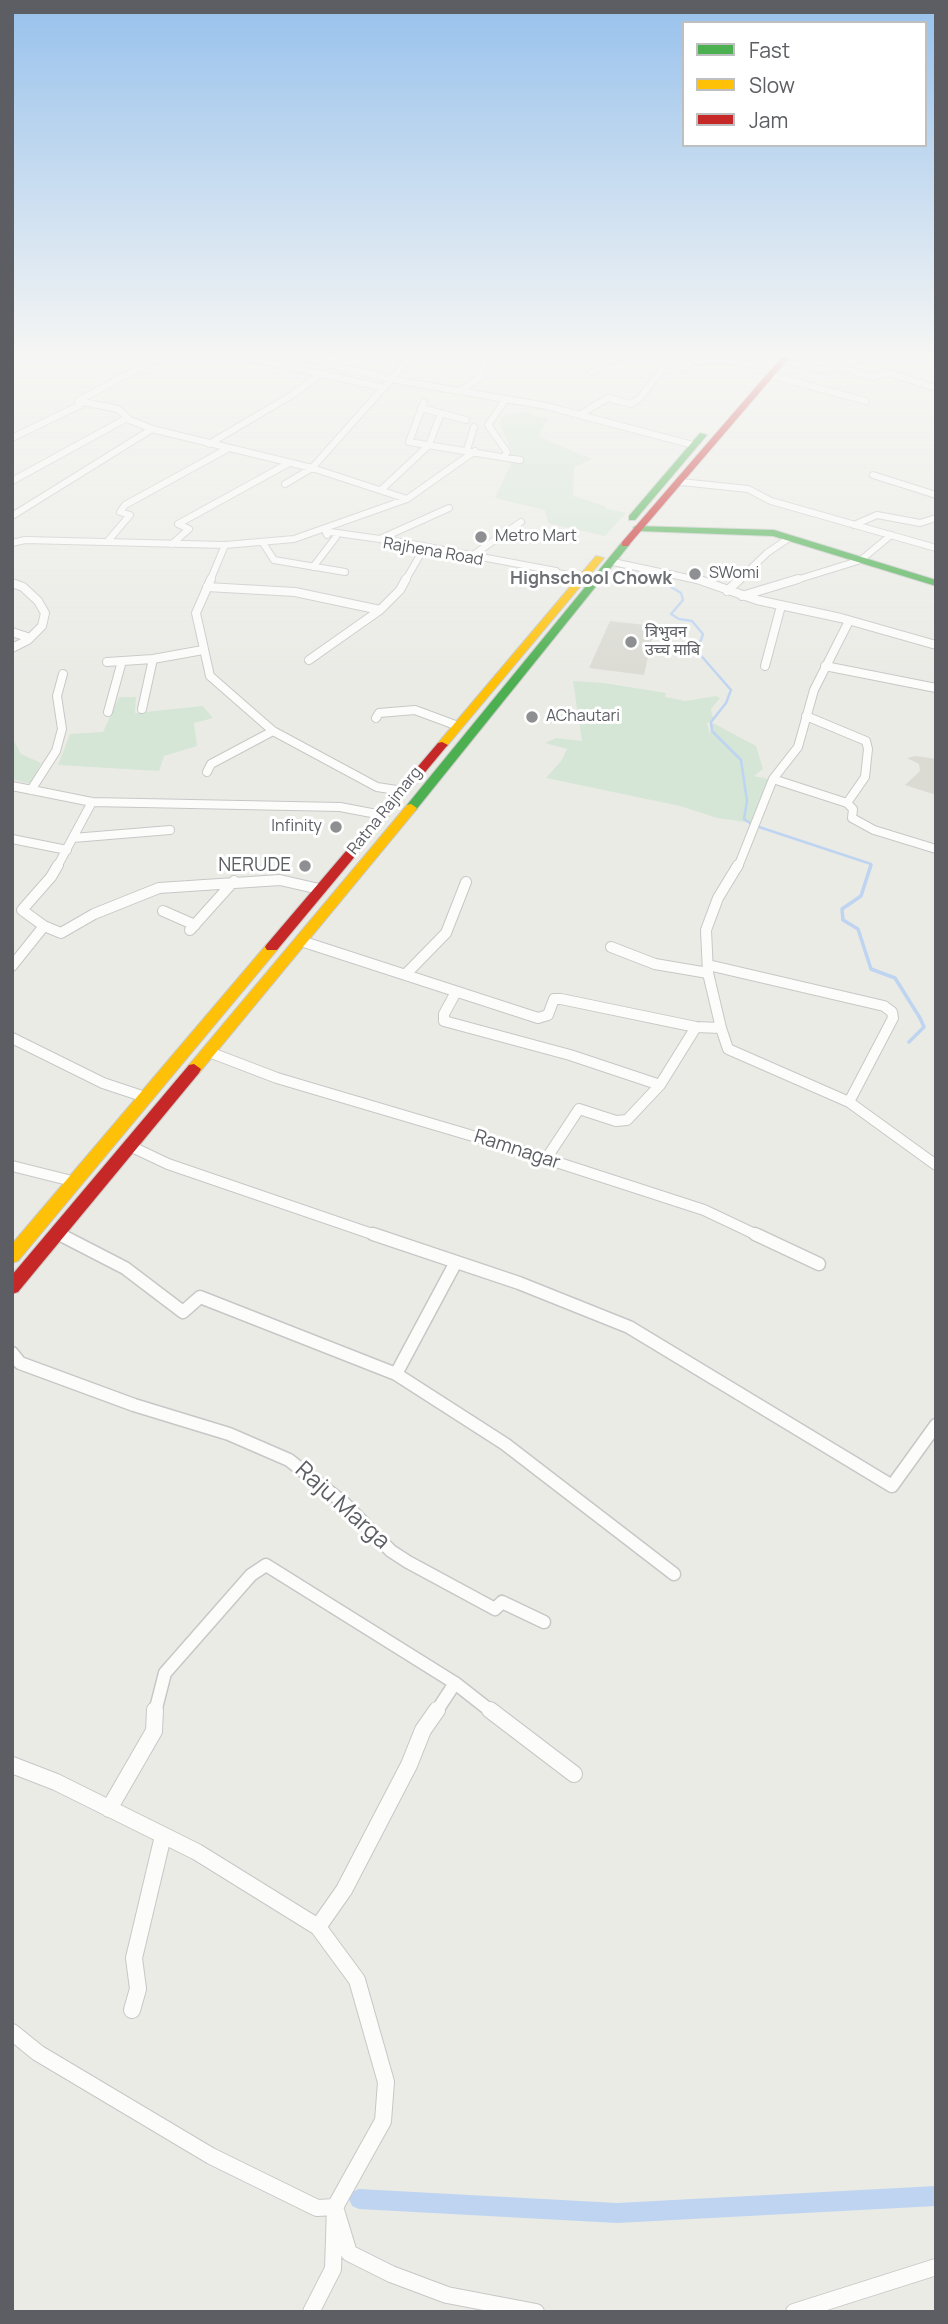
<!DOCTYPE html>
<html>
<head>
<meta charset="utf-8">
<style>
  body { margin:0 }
  #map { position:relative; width:948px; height:2324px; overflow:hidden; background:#ebebe6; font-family:Manrope,sans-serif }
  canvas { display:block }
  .frame { position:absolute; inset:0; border:14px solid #5c5e63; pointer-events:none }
  .legend { position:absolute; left:682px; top:21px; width:245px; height:126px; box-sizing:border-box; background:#fff; border:2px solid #bebfc1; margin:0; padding:9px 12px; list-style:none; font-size:21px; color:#5c5e63 }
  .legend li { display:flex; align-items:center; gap:14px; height:35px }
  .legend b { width:35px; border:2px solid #bebfc1 }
</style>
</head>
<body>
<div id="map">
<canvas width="948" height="2324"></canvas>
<div class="frame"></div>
<ul class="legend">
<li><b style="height:9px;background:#4caf50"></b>Fast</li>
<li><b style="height:9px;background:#ffc107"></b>Slow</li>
<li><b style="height:9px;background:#c62828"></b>Jam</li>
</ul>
</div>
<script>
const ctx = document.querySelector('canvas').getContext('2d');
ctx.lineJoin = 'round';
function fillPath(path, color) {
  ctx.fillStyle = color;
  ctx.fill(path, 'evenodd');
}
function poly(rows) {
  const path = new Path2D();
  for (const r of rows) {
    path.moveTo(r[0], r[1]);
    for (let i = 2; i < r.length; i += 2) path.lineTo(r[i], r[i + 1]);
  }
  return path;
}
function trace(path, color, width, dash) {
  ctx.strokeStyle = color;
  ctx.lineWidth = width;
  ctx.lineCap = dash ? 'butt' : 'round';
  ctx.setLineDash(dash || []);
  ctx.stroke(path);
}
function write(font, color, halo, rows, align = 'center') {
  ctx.font = font + ' Manrope,"Noto Sans Devanagari",sans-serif';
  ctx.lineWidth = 6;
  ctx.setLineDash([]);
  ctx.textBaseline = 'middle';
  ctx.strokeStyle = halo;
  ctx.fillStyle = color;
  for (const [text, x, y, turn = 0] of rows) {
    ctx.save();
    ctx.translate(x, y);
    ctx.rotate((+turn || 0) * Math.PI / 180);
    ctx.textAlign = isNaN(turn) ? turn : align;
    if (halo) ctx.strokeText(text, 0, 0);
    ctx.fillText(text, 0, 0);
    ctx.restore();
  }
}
fillPath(poly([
  [610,621,655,626,644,675,589,668],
  [916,756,936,759,936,795,905,785,920,771,919,764,907,758]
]), '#dbdbd4');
fillPath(poly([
  [524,412,548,419,538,436,592,459,574,467,573,496,605,506,606,509,626,513,605,536,548,523,545,510,495,498,514,457,501,426,501,416],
  [573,681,604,683,666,693,665,697,685,701,716,696,720,698,711,709,714,721,707,723,710,734,713,723,756,746,763,769,754,776,768,779,752,823,717,818,680,806,546,778,561,761,567,749,545,743,556,738,582,741],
  [119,697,136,697,135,713,203,706,213,718,194,723,197,746,164,756,159,771,58,765,70,734,103,732],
  [12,737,21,754,41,763,31,784,12,779]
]), '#d5e6d6');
trace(poly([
  [625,570,670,581]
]), '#bed4f1', 2);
trace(poly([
  [665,579,670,580,671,587,681,593,683,600,671,614,679,619,692,621,703,634,697,651,731,690,726,703,711,722,712,731,741,760,747,801,744,819,753,825,871,864,870,867]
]), '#bed4f1', 2.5);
trace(poly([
  [871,865,861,896,842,909,843,920,858,929,871,969,895,978,920,1018,924,1027,909,1042]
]), '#bed4f1', 3.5);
fillPath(poly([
  [936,2186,936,2206,617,2223,359,2209,352,2206,349,2199,352,2192,359,2189,617,2203,936,2186]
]), '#bed4f1');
const streetFar4 = poly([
  [158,358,78,401,118,409,130,420,152,429,312,468,407,499],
  [249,358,385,388],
  [304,358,390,379,546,406,693,445],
  [862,358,839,367,873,377,888,373,936,388],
  [782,361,818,369,839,367],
  [592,372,616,358],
  [770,375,866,401],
  [460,391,482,376,484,358],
  [424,402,409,442,520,460],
  [421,408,466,420],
  [579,415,608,398,631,404,640,398,666,364,684,367,694,361,723,360,762,366],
  [12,438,80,405,78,401],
  [209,444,292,395,321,374],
  [467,450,474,427],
  [505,456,507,452,488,425,506,399],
  [873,475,936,495],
  [12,481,127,418],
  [681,482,748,489,771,501,936,548],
  [285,484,312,468,410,358],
  [381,490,429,445,441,413],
  [12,516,152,429],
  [854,525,877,515,920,523,936,518],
  [327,535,326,533,330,532,401,542,556,571],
  [380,539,449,508],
  [107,542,130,515,120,512,125,505,227,449],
  [12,543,25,540,225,545,294,539,407,499,475,451],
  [263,543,274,560,345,572],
  [172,544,189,529,178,524,289,463],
  [473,555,521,522],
  [613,562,702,581],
  [313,567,336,537],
  [558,573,581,578],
  [210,581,225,545],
  [405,581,423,550],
  [738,581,767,553,789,538],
  [793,581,861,560,891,535]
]);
const streetFar3 = poly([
  [211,579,196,613,210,676,273,731,377,787,403,791],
  [697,579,757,600,841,618,936,645],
  [12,583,23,587,38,601,45,613,42,626,28,640,12,648],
  [207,587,295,592,380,610,400,590,406,579],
  [727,591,740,579],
  [742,596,798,579],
  [12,632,30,638],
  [309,660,380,610],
  [107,662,153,659,203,650],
  [765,666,781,606],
  [825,666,936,688],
  [142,709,153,659],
  [108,712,122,661],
  [806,716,866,741,868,749,865,777,847,803],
  [376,718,379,713,415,710,458,726],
  [207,772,211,764,273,731],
  [773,779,847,803,853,809,852,818,874,830,936,849],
  [12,786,92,802,340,807,382,815],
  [31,790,56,751,62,729,57,696,63,674],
  [73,838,170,830],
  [12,839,67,850],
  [57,867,92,802],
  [738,867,773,779,798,747,814,690,849,621]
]);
const streetFar2 = poly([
  [163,911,195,925],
  [44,926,61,933,94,914,159,888,280,880,319,889],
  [190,930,234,881],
  [301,941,538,1018,548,1015,554,999,561,999,696,1027,721,1028,708,973,706,930,718,898,738,865],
  [611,947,655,964,708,973],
  [708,965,884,1006,892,1012,893,1018,849,1102],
  [12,966,44,926,22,910,51,877,58,865],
  [405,975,446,933,466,882],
  [456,992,444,1014,444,1021,570,1055,660,1085],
  [721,1028,728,1049,849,1102,936,1165],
  [12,1038,103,1083,145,1097],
  [209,1052,277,1078,510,1147,704,1210,759,1236],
  [130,1146,168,1164,378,1236],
  [546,1159,579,1109,616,1121,627,1120,660,1085,696,1027],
  [12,1166,76,1182],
  [57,1233,62,1236]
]);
const streetFar1 = poly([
  [59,1234,125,1268,183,1312,200,1297,396,1374,456,1262],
  [373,1234,519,1283,629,1327,892,1486,936,1425],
  [755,1234,819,1264],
  [12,1353,20,1363,134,1405,229,1434,289,1460,345,1504,391,1551,408,1562,495,1609,502,1602,544,1622],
  [396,1374,505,1444,674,1574],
  [155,1712,165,1673,251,1575,266,1565,455,1683],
  [436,1712,455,1683,492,1712]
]);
const street = poly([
  [490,1710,574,1774],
  [12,1765,56,1782,197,1852,318,1927,357,1980,386,2082,383,2121,335,2207,333,2269,311,2312],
  [109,1809,154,1731,155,1710],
  [318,1927,344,1890,409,1765,423,1730,437,1710],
  [132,2010,138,1989,134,1958,163,1836],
  [12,2032,38,2053,211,2156,317,2208,335,2207,349,2253,391,2274,447,2295,536,2312],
  [794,2312,936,2267]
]);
const fast = poly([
  [700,433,707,435,635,520,629,520,629,516,700,433],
  [635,526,774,530,936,580,936,586,773,536,638,531,633,528,635,526],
  [622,542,630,544,415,811,407,811,407,805,622,542]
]);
const slow = poly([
  [596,556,604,558,446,747,438,747,438,743,596,556],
  [411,804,417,808,415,811,199,1073,189,1073,187,1069,189,1065,407,805,411,804],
  [272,943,279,947,277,950,18,1261,12,1263,12,1244,267,944,272,943]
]);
const jam = poly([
  [781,358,789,358,628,546,622,546,622,542,781,358],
  [442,742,448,745,446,747,277,950,267,950,265,947,267,944,438,743,442,742],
  [194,1064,201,1069,199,1073,18,1292,12,1294,12,1275,189,1065,194,1064]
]);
trace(streetFar4, '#c7c7c7', 8);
trace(streetFar3, '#c7c7c7', 10);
trace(streetFar2, '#c7c7c7', 12);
trace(streetFar1, '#c7c7c7', 15);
trace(street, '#c7c7c7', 18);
trace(fast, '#c8c9c8', 2);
trace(slow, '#c8c9c8', 2);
trace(jam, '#c8c9c8', 2);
trace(streetFar4, '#fcfcfb', 6);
trace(streetFar3, '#fcfcfb', 8);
trace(streetFar2, '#fcfcfb', 10);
trace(streetFar1, '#fcfcfb', 12);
trace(street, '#fcfcfb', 16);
fillPath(fast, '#4caf50');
fillPath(slow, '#ffc107');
fillPath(jam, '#c62828');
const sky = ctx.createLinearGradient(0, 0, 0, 683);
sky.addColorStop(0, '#97c1ec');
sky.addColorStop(0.52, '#f6f6f4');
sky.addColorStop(1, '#f6f6f400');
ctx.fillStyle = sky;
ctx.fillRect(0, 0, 948, 683);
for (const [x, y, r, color] of [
  [481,537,7,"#8e8f91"],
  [695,574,7,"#8e8f91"],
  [631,642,7,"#8e8f91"],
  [532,717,7,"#8e8f91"],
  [336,827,7,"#8e8f91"],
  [305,866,7,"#8e8f91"]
]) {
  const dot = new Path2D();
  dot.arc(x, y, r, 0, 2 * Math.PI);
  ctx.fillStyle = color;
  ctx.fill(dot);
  trace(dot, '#fff', 2.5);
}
write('16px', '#5c5e63', '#fff', [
  ["Metro Mart",495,537],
  ["SWomi",709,574],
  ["त्रिभुवन",645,633],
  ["उच्च माबि",645,651],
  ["AChautari",546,717],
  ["Infinity",322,827,"right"]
], 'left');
write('16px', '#5c5e63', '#fff', [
  ["Rajhena Road",433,552,10],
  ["Ratna Rajmarg",385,811,-51]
]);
write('bold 18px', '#6d7075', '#fff', [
  ["Highschool Chowk",591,579]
]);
write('19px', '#5c5e63', '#fff', [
  ["NERUDE",291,866]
], 'right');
write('19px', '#5c5e63', '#fff', [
  ["Ramnagar",517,1150,18]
]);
write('23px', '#5c5e63', '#fff', [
  ["Raju Marga",342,1506,42]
]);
</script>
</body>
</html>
